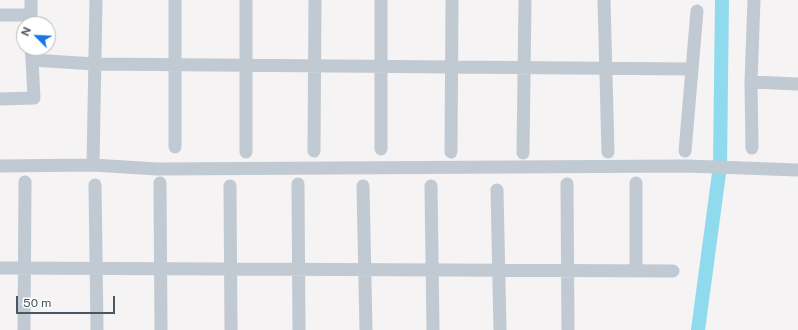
<!DOCTYPE html>
<html>
<head>
<meta charset="utf-8">
<style>
  body { margin:0 }
  #map { position:relative; width:798px; height:330px; overflow:hidden; background:#f5f3f3; font-family:"Public Sans",sans-serif }
  canvas { display:block }
  .north { position:absolute; left:16px; top:16px; width:40px; height:40px; box-sizing:border-box; background:#fff; border:1px solid #b7bbc0; border-radius:50%; rotate:294deg; font-size:11px; font-weight:700; line-height:16px; text-align:center; color:#4a5661 }
  .north::after { content:''; display:block; margin:auto; width:14px; height:18px; background:#1a73e8; clip-path:polygon(50% 0,100% 100%,50% 72%,0 100%) }
  .scale { position:absolute; left:16px; top:296px; width:99px; height:18px; box-sizing:border-box; border:2px solid #4a5661; border-top:0; padding-left:5px; font-size:12px; line-height:14px; white-space:nowrap; color:#4a5661; -webkit-text-stroke:3px #fff; paint-order:stroke }
</style>
</head>
<body>
<div id="map">
<canvas width="798" height="330"></canvas>
<div class="north">N</div>
<div class="scale">50 m</div>
</div>
<script>
const ctx = document.querySelector('canvas').getContext('2d');
ctx.lineJoin = 'round';
function poly(rows) {
  const path = new Path2D();
  for (const r of rows) {
    path.moveTo(r[0], r[1]);
    for (let i = 2; i < r.length; i += 2) path.lineTo(r[i], r[i + 1]);
  }
  return path;
}
function trace(path, color, width, dash) {
  ctx.strokeStyle = color;
  ctx.lineWidth = width;
  ctx.lineCap = dash ? 'butt' : 'round';
  ctx.setLineDash(dash || []);
  ctx.stroke(path);
}
trace(poly([
  [698,330,720,166,722,0]
]), '#90daee', 14);
trace(poly([
  [175,0,175,147],
  [246,0,246,152],
  [604,0,608,152],
  [0,15,31,15,31,24],
  [31,15,31,0],
  [31,48,32,60,95,64,692,69],
  [751,82,798,84],
  [0,99,34,98,32,60],
  [752,148,751,82,754,0],
  [381,149,381,0],
  [314,151,315,0],
  [685,151,697,11],
  [451,152,452,0],
  [523,153,525,0],
  [93,165,157,169,687,166,798,170],
  [0,166,93,165,96,0],
  [160,183,161,330],
  [636,183,636,270],
  [298,184,299,330],
  [567,184,568,330],
  [95,185,97,330],
  [230,186,231,330],
  [363,186,366,330],
  [431,186,433,330],
  [497,190,500,330],
  [0,268,673,271],
  [24,330,25,182]
]), '#c1cad2', 13);
</script>
</body>
</html>
